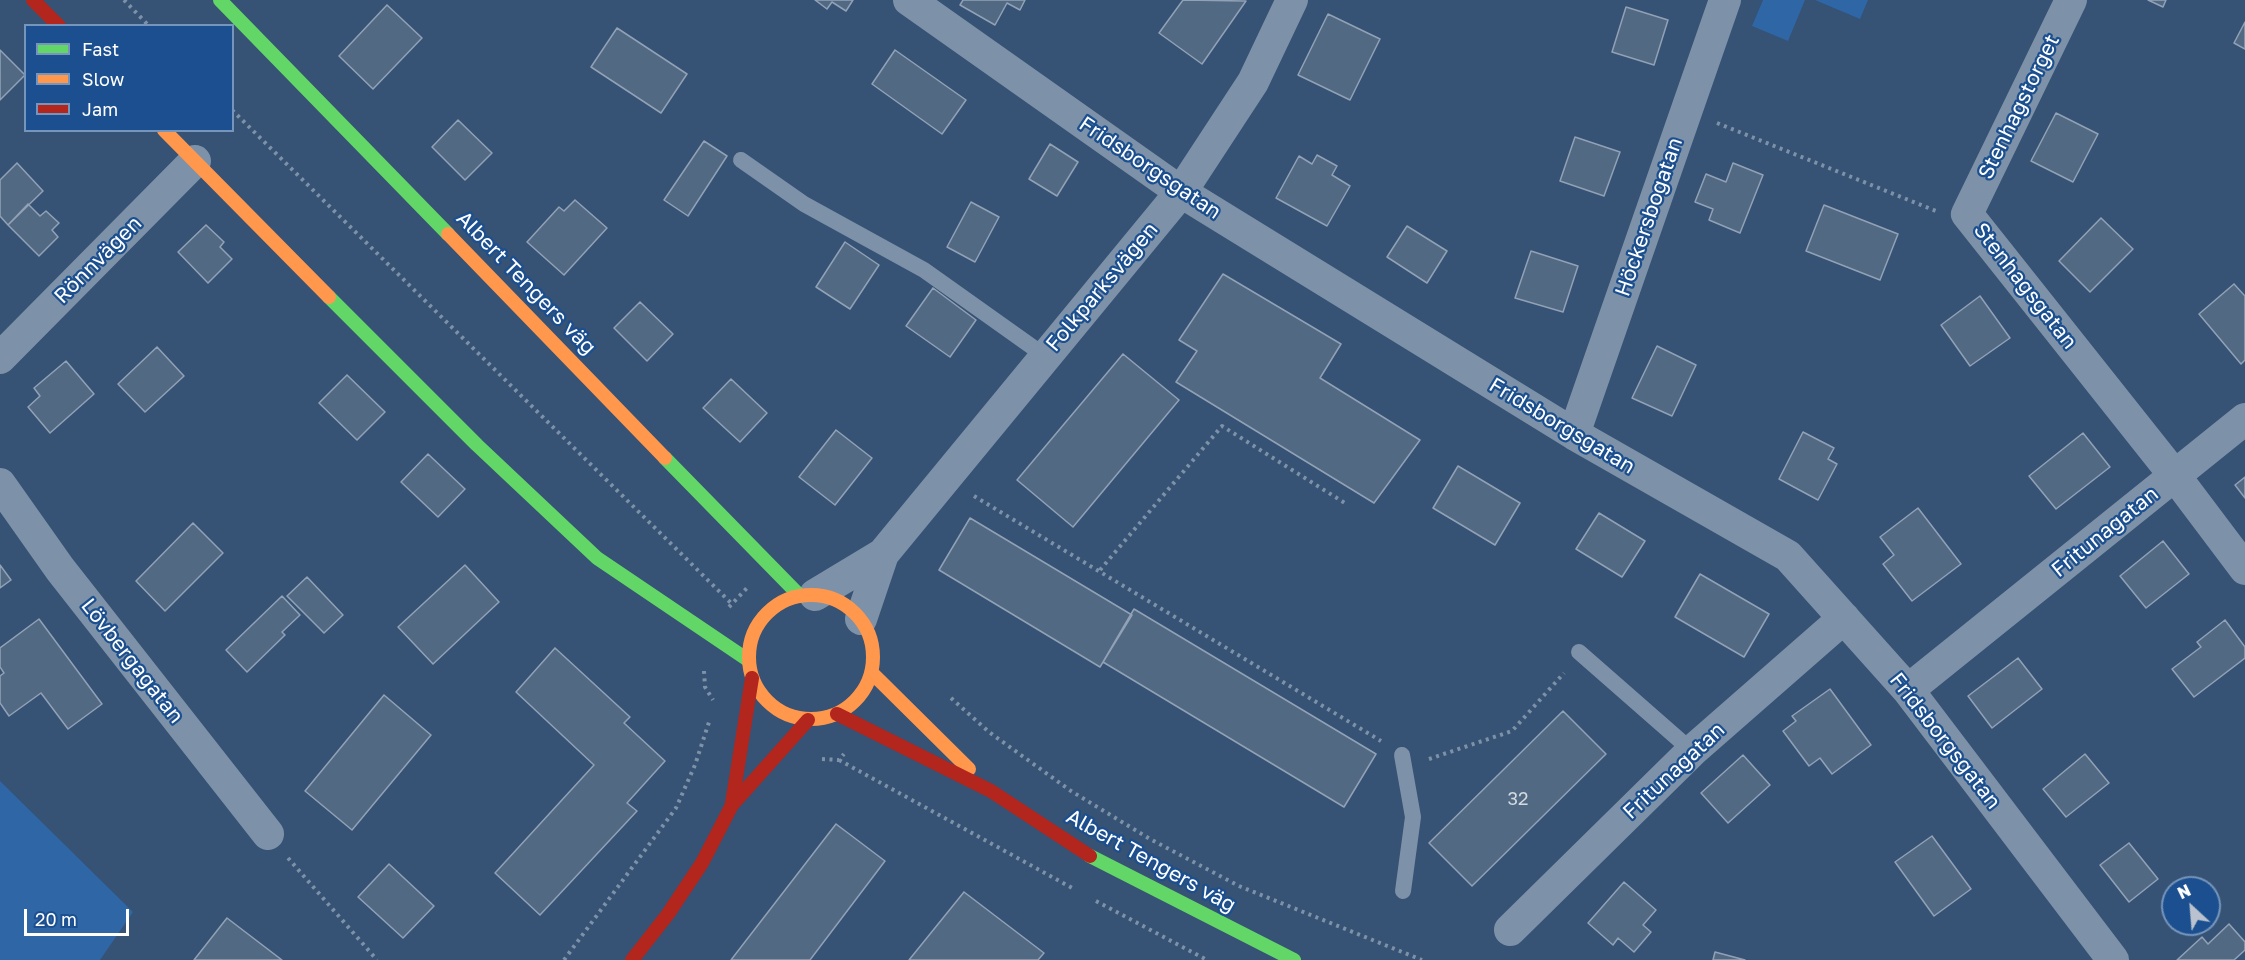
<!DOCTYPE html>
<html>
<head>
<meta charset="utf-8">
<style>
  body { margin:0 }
  #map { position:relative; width:2245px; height:960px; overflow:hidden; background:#365274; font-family:"Golos Text",sans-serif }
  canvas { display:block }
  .legend { position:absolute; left:24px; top:24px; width:210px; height:108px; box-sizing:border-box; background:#1b4f8f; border:2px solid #7695bc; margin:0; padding:8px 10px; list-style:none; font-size:18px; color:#fff }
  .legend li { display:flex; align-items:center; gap:12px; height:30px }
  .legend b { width:30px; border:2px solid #7695bc }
  .north { position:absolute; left:2161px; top:876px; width:60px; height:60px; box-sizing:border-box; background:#1b4f8f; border:2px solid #7695bc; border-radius:50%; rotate:334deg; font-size:16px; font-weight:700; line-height:24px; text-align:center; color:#fff }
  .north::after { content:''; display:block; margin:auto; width:21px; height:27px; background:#b9c2ce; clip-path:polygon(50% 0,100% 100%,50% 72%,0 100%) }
  .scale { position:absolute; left:24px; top:909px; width:105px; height:27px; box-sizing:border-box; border:3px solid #fff; border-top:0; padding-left:8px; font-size:18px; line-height:21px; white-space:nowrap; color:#fff; -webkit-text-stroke:4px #1b4f8f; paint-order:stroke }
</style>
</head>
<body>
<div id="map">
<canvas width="2245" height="960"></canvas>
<ul class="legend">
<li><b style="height:8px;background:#63d668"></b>Fast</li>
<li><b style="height:8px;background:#ff974d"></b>Slow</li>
<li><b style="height:8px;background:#b3261e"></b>Jam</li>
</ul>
<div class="north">N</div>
<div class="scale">20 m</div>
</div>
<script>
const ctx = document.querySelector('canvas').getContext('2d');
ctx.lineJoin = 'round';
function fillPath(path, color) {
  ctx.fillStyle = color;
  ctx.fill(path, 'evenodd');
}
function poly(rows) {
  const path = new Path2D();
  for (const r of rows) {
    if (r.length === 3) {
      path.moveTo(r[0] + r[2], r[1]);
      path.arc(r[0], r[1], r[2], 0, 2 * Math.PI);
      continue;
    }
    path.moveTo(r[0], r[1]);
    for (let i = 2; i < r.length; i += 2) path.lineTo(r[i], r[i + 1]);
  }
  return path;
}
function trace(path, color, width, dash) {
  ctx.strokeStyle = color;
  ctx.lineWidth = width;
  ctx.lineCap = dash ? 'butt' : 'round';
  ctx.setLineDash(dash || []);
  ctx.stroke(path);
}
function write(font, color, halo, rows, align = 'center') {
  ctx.font = font + ' "Golos Text",sans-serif';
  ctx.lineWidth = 4.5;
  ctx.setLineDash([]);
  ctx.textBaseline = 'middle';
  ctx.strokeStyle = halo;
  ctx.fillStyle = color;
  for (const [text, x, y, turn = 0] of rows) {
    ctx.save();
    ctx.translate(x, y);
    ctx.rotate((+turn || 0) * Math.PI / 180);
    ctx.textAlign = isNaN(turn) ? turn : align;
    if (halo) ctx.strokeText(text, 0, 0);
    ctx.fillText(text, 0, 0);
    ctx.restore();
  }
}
fillPath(poly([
  [1763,0,1805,0,1788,41,1752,26],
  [1815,0,1868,0,1860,19],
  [0,781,133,912,100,960,0,960]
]), '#2f66a5');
const building = poly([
  [815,0,853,0,846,11,832,2,827,9,815,0],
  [963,0,1025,0,1020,10,1007,3,995,25,960,5,963,0],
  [1183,0,1246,1,1202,64,1159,33,1183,0],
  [2148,0,2166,0,2163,7,2148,0],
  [387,5,422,38,373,89,339,56,387,5],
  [1626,7,1668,20,1654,65,1612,52,1626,7],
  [1328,14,1380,39,1350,100,1298,75,1328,14],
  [2245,22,2245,49,2234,43,2245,22],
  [617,28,687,74,661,113,591,67,617,28],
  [0,50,25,75,0,100,0,50],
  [895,50,966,100,942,134,872,84,895,50],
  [2056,113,2098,134,2073,182,2031,161,2056,113],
  [458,120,492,153,465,180,432,147,458,120],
  [1575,137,1620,152,1604,196,1560,181,1575,137],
  [704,141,727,156,688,216,664,200,704,141],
  [1050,144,1078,162,1057,196,1029,179,1050,144],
  [1317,155,1337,166,1332,175,1350,186,1327,226,1276,198,1299,156,1312,164,1317,155],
  [17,163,43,191,8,225,0,216,0,180,17,163],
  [1733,163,1763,175,1740,233,1709,220,1713,209,1695,202,1706,174,1726,182,1733,163],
  [575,200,607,228,564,275,527,242,559,207,564,211,575,200],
  [971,202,999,217,975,262,947,247,971,202],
  [28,204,40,216,46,211,59,223,52,230,58,237,39,256,8,225,28,204],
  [1824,205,1898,234,1880,280,1806,251,1824,205],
  [2101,218,2133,249,2090,292,2059,261,2101,218],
  [206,225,224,242,220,247,232,259,208,283,178,252,206,225],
  [1407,226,1447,251,1427,283,1387,257,1407,226],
  [845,242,879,265,850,309,816,287,845,242],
  [1531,251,1578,266,1563,312,1515,298,1531,251],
  [1223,274,1341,344,1320,378,1420,440,1374,503,1176,382,1197,351,1179,340,1223,274],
  [2234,284,2245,296,2245,360,2241,364,2199,314,2234,284],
  [933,288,976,320,950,357,906,326,933,288],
  [1980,296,2010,338,1970,366,1941,325,1980,296],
  [640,302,673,334,647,361,614,328,640,302],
  [1657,346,1696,365,1672,416,1632,398,1657,346],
  [157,347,184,376,145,412,118,384,157,347],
  [1123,354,1179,400,1073,527,1017,480,1123,354],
  [66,361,94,394,50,433,28,407,40,396,34,388,66,361],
  [347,375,385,412,357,440,319,403,347,375],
  [731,379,767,413,740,442,703,408,731,379],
  [836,430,872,458,835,505,799,477,836,430],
  [1803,432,1834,448,1828,459,1837,464,1818,500,1779,479,1803,432],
  [2083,433,2110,467,2056,509,2029,476,2083,433],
  [428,454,465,489,438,517,401,482,428,454],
  [1458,466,1520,503,1495,545,1433,508,1458,466],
  [2245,477,2245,498,2235,485,2245,477],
  [1918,508,1961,564,1912,601,1883,564,1894,555,1880,537,1918,508],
  [1599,513,1645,541,1622,577,1576,549,1599,513],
  [970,518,1132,615,1100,667,939,570,970,518],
  [193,523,223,553,165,611,136,581,193,523],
  [2163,541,2189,574,2146,608,2120,576,2163,541],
  [0,565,11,580,0,588,0,565],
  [465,565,499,602,433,664,398,627,465,565],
  [1700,574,1769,614,1744,657,1675,617,1700,574],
  [307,577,343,615,324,633,287,596,307,577],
  [282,596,300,615,282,632,285,635,247,672,226,650,282,596],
  [1134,609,1376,754,1344,807,1103,662,1134,609],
  [39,619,102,704,68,729,41,693,9,716,0,703,0,676,4,673,0,667,0,648,39,619],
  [2225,620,2245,647,2245,658,2194,697,2172,669,2201,647,2197,642,2225,620],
  [555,648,630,717,624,723,665,761,627,803,637,811,540,915,495,873,594,765,516,692,555,648],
  [2018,658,2042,689,1992,728,1968,696,2018,658],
  [1830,689,1871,745,1832,774,1820,758,1809,766,1783,731,1796,721,1792,716,1830,689],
  [384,695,431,735,352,830,305,791,384,695],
  [1563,711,1606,754,1472,886,1429,843,1563,711],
  [2085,754,2109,783,2066,817,2043,789,2085,754],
  [1743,755,1770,785,1728,823,1701,793,1743,755],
  [836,824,885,861,810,960,731,960,836,824],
  [1932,836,1971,889,1934,916,1895,862,1932,836],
  [2129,843,2158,879,2129,902,2100,865,2129,843],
  [389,864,434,906,403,938,358,897,389,864],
  [1624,882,1656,910,1643,925,1651,932,1634,952,1618,938,1613,945,1588,923,1624,882],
  [964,892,1044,953,1038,960,909,960,964,892],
  [227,918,282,960,194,960,227,918],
  [2229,924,2245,942,2245,950,2234,960,2177,960,2202,937,2208,944,2229,924],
  [1715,952,1745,960,1713,960,1715,952]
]);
fillPath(building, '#526984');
trace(building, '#92a2b6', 1.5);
trace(poly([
  [124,0,149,26],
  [232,110,731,603],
  [1717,123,1936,211],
  [974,496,1381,741],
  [1100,570,1222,426,1348,505],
  [729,607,747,588],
  [704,671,705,687,713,700],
  [951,698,989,732,1071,791,1150,839,1239,886,1422,960],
  [822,759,839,760,844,754],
  [1429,759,1512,731,1564,673],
  [839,760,1074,889],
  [288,858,377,960],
  [1096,901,1207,960],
  [564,960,676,808,695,765,710,719]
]), '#7d92a8', 4, [3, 4.5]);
trace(poly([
  [741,160,804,204,924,270,1045,356],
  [1579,652,1692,751],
  [1402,755,1413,817,1403,891]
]), '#7d92a8', 16);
trace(poly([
  [909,0,1181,192,1574,434,1788,556,1908,690,2113,960],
  [2071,0,1967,214,2175,476,2245,569],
  [0,358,195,161],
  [1574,434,1725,0],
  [0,484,60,569,268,834],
  [815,595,883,554,1181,192,1253,82,1292,0],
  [861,619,883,554],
  [1908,690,2245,419],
  [1510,930,1692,751,1844,618]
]), '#7d92a8', 32);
trace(poly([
  [220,0,448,234],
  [329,297,477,445,597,558,748,660],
  [665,458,800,596],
  [1090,856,1294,960]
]), '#63d668', 14);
trace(poly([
  [164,130,329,297],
  [448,234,665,458],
  [811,657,62],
  [872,673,969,769]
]), '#ff974d', 14);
trace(poly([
  [33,0,59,26],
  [837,714,991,791,1090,856],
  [732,803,752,678],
  [632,960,668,914,702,863,732,805,808,720]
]), '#b3261e', 14);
write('18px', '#d4dae0', null, [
  ["32",1518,799]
]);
write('21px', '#fff', '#1b4f8f', [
  ["Stenhagstorget",2019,107,-64],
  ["Fridsborgsgatan",1150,168,34],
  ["Höckersbogatan",1649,217,-71],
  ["Rönnvägen",98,260,-45],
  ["Albert Tengers väg",526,283,46],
  ["Stenhagsgatan",2025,286,52],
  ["Folkparksvägen",1102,287,-50],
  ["Fridsborgsgatan",1562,426,31],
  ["Fritunagatan",2105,532,-39],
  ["Lövbergagatan",132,661,52],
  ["Fridsborgsgatan",1945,741,52],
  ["Fritunagatan",1674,771,-43],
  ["Albert Tengers väg",1151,861,29]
]);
</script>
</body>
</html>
